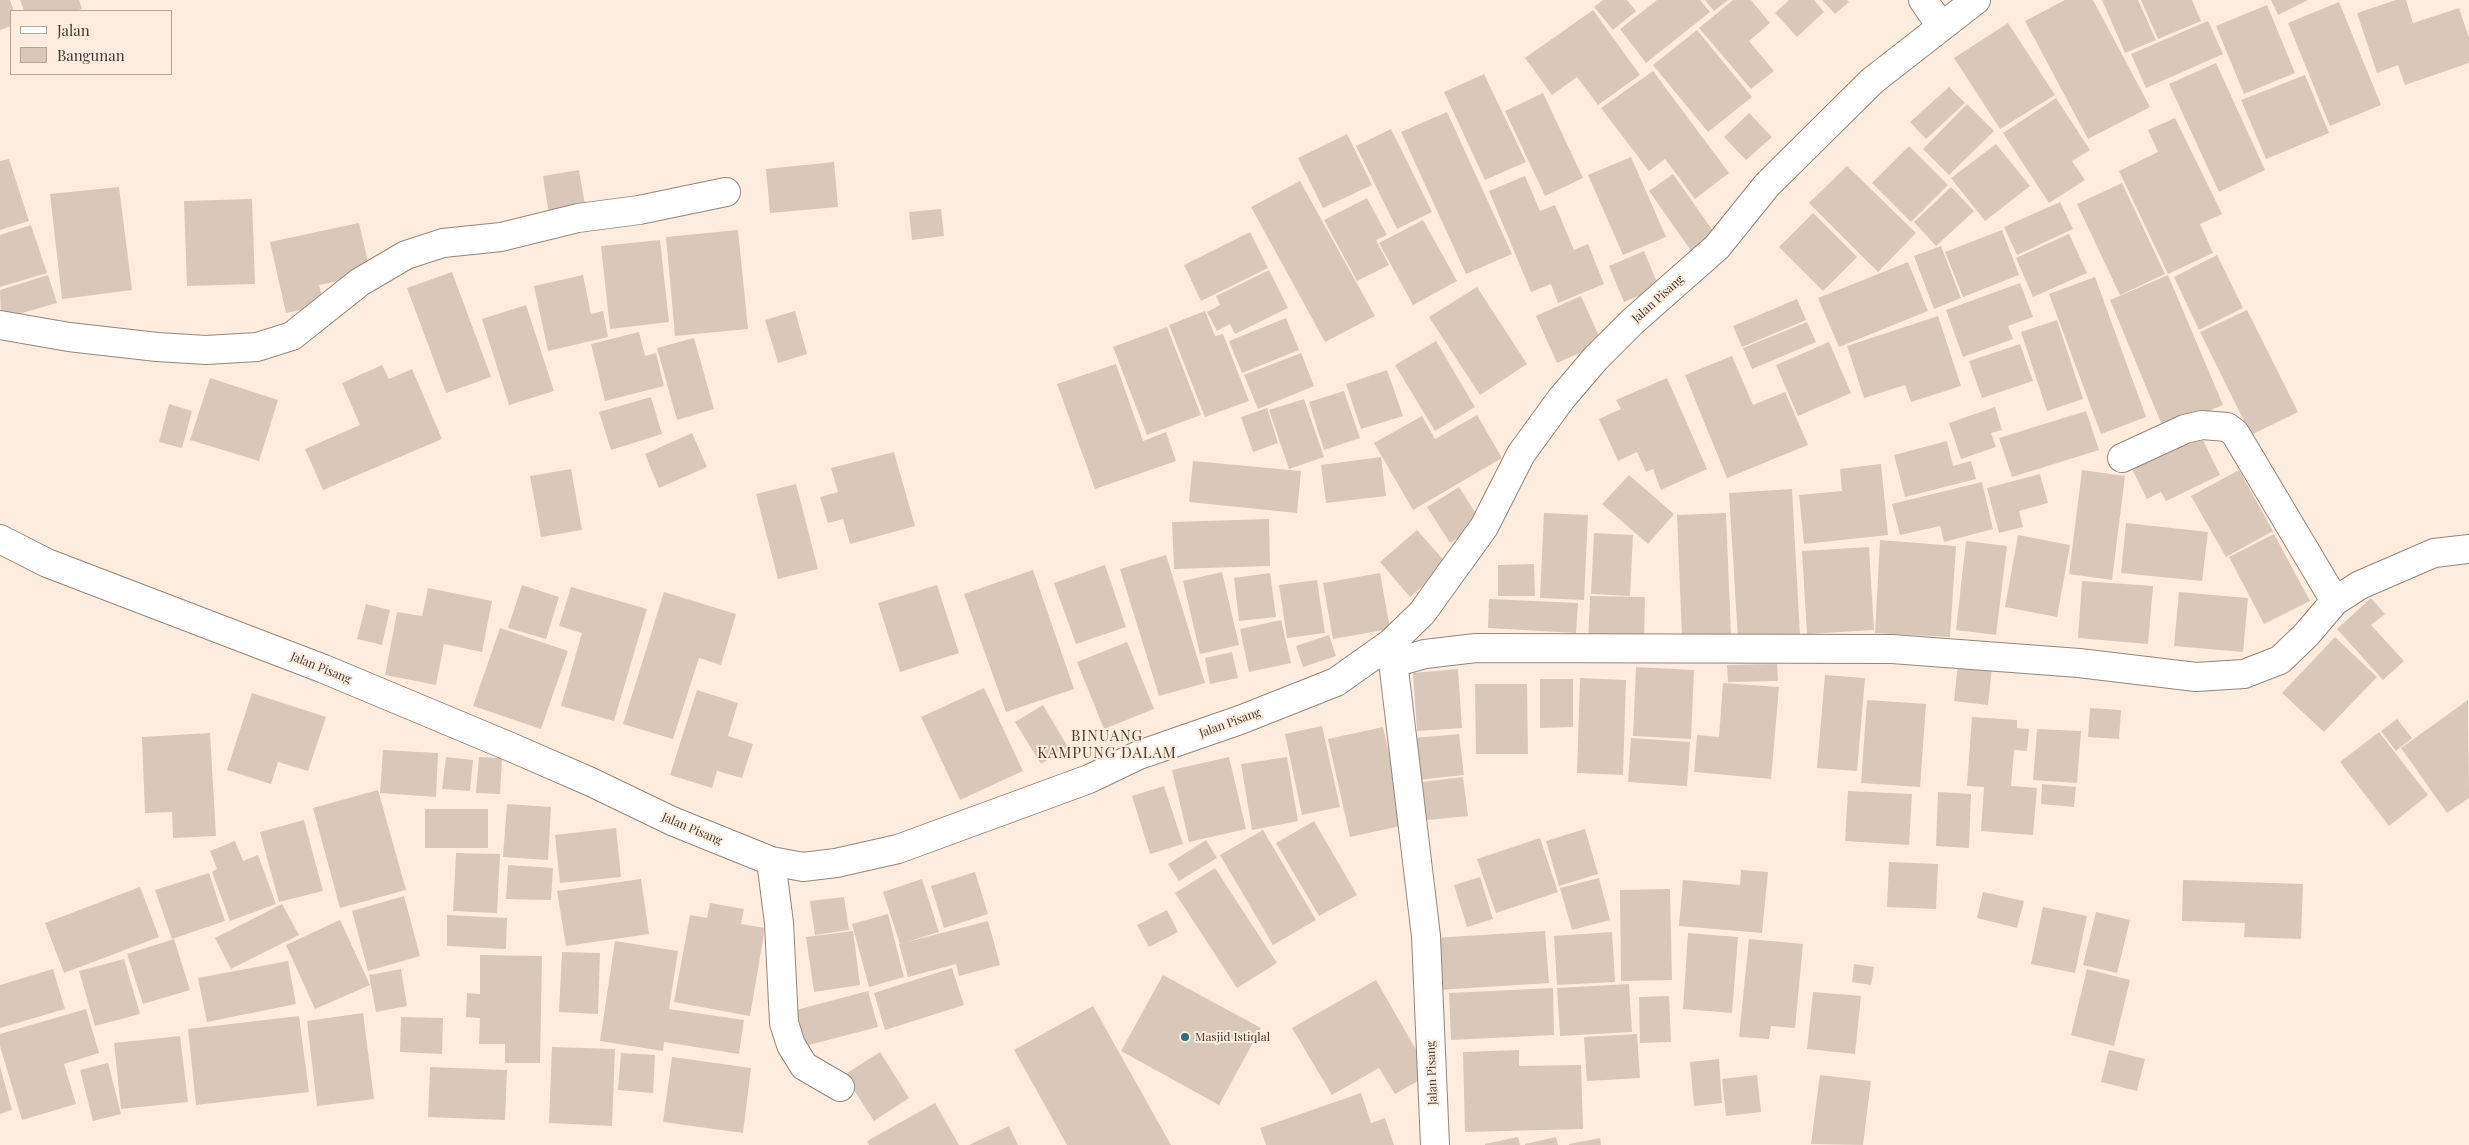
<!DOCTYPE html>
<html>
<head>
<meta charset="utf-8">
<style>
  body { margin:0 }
  #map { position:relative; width:2469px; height:1145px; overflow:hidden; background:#feedde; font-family:"Playfair Display",serif }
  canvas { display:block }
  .legend { position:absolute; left:10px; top:10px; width:162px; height:65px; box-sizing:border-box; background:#feedde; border:1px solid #b2a59a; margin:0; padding:6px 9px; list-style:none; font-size:15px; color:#413a34 }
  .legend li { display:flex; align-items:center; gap:10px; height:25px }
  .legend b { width:25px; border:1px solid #b2a59a }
</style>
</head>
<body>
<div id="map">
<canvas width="2469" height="1145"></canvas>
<ul class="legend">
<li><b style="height:6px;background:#fff"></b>Jalan</li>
<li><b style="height:14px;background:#d9c8ba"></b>Bangunan</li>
</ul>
</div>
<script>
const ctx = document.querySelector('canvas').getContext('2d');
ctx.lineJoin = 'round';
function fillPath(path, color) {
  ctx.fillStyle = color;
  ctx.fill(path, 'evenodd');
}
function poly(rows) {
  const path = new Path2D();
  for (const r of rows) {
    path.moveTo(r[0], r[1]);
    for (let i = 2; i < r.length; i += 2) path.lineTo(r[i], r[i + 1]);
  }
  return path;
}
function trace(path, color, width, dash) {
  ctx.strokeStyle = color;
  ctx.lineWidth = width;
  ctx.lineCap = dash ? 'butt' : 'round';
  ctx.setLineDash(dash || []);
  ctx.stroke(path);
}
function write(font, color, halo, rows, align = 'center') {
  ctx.font = font + ' "Playfair Display",serif';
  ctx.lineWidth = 4;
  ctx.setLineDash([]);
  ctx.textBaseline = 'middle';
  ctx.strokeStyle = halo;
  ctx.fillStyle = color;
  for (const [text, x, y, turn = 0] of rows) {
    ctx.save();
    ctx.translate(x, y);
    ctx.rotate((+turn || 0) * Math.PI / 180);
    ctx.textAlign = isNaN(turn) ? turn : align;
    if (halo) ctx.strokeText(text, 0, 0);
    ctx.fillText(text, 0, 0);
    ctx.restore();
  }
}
fillPath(poly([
  [0,0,10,0,14,11,11,11,11,26,0,30],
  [20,0,79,0,82,9,74,11,24,11],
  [1603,0,1627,0,1636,11,1613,30,1594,7],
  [1657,0,1700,0,1710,12,1646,63,1620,29],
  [1705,0,1728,0,1714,11],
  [1733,0,1751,0,1770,23,1749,41,1774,71,1751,89,1699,28],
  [1789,0,1814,0,1824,12,1797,37,1775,13],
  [1822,0,1847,0,1849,2,1835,14],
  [2065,0,2093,0,2150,107,2088,139,2025,21],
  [2102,0,2138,0,2156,40,2125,53],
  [2141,0,2192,0,2201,21,2158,39],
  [2271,0,2308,0,2278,15],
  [2396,0,2406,0,2413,23,2459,8,2469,38,2469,63,2405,85,2398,65,2377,73,2357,13],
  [2339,2,2381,105,2330,126,2288,23],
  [2267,5,2295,73,2244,94,2216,26],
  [1593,10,1640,75,1598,105,1577,77,1552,95,1525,58],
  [2208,21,2223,54,2146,88,2131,54],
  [2008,23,2055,95,2000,129,1954,58],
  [1697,30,1752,97,1708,132,1653,65],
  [2216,63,2265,170,2219,192,2169,84],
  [1653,71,1729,173,1695,199,1665,159,1649,171,1601,108],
  [1484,74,1526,162,1485,180,1444,92],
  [2305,75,2329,133,2266,159,2241,100],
  [1949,87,1965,103,1926,139,1910,122],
  [1543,93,1583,178,1545,196,1505,111],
  [2056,98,2090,150,2072,161,2085,180,2049,203,2003,133],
  [1967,104,1994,131,1949,175,1923,149],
  [1447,112,1512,254,1466,274,1401,132],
  [1749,113,1772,137,1746,160,1724,137],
  [2175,118,2222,214,2200,224,2213,253,2168,274,2119,171,2158,152,2148,130],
  [1391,129,1432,212,1397,229,1356,146],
  [1347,134,1372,185,1323,208,1298,158],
  [1996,144,2030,186,1985,221,1951,178],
  [1909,146,1948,185,1911,222,1872,183],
  [1631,157,1666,237,1623,255,1588,175],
  [9,159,29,221,0,230,0,161],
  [834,162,838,207,770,213,766,169],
  [1847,166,1916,233,1878,272,1809,203],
  [579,170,586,210,549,215,543,176],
  [1673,174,1718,238,1694,255,1649,191],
  [1525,176,1540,211,1555,205,1574,250,1588,244,1604,284,1558,303,1551,284,1531,292,1489,191],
  [1300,181,1375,316,1325,342,1251,207],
  [2122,183,2165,274,2120,295,2077,204],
  [119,187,132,290,62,299,50,194],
  [1951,187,1974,211,1936,246,1914,222],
  [1367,198,1387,235,1376,240,1389,265,1357,281,1324,220],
  [252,199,255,284,187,286,184,201],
  [2060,202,2073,229,2017,255,2004,227],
  [941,209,944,236,912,240,909,212],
  [1813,213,1857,257,1823,291,1779,247],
  [1423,220,1457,281,1413,305,1379,243],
  [359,223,371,274,319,285,324,305,286,313,270,242],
  [31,225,47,273,0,287,0,235],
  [738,230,748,329,675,336,666,237],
  [2002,230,2019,275,1963,297,1945,252],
  [1250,232,1268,268,1201,301,1184,265],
  [2069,234,2087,273,2033,297,2016,258],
  [660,240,669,322,610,329,601,246],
  [1941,246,1961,298,1934,309,1914,256],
  [1644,251,1659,287,1624,302,1609,266],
  [2217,255,2243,308,2199,330,2174,277],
  [1908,262,1928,311,1839,347,1818,298],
  [1269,270,1288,308,1235,334,1230,324,1217,331,1207,312,1220,305,1216,296],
  [452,272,491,377,446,393,407,288],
  [48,275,57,303,1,319,0,290],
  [583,275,591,314,603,311,608,337,548,351,534,286],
  [2168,275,2223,405,2164,430,2110,300],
  [2095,277,2146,417,2101,434,2049,294],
  [2020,283,2033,317,2008,326,2013,339,1963,357,1946,310],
  [1477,287,1527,364,1480,395,1429,317],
  [1581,296,1602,343,1557,363,1536,316],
  [1797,299,1806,320,1742,347,1733,326],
  [526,305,554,391,509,405,482,319],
  [2247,310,2298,412,2251,435,2200,332],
  [795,311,807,354,778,363,765,320],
  [1205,311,1215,336,1223,334,1249,401,1205,417,1169,325],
  [1938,316,1961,386,1911,402,1905,385,1864,398,1847,346],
  [1286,318,1299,350,1242,373,1229,341],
  [2057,320,2083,399,2047,411,2021,332],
  [1807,322,1816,342,1752,369,1743,348],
  [1167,327,1201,415,1147,435,1113,347],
  [639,332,645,356,656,353,664,386,605,401,591,344],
  [694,338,714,409,677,420,657,348],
  [1436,341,1475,407,1435,431,1395,365],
  [1829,342,1851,393,1798,416,1776,365],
  [2020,344,2033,381,1982,398,1969,361],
  [1301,353,1314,386,1258,409,1244,375],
  [1732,356,1753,405,1785,392,1808,445,1727,478,1685,375],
  [1116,364,1143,441,1166,432,1176,461,1095,489,1057,384],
  [382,365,389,379,412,369,442,439,323,490,305,449,360,425,342,383],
  [1387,370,1403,416,1361,429,1346,384],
  [210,378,278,400,259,461,190,440],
  [1667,378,1707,469,1661,490,1653,469,1646,472,1637,452,1618,461,1599,419,1621,409,1616,400],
  [1344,391,1360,438,1324,450,1309,402],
  [651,397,662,434,611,450,599,412],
  [1304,399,1324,457,1289,469,1269,410],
  [169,404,192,411,182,448,159,442],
  [1995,407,2002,430,1991,433,1996,447,1961,459,1949,423],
  [1267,408,1278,443,1253,452,1241,417],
  [2086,411,2099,450,2012,477,1999,438],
  [1477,415,1502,458,1413,510,1374,443,1422,416,1435,439],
  [2199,432,2220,475,2166,501,2161,492,2147,499,2130,465],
  [692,433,707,467,659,488,645,454],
  [1947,441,1953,466,1971,461,1976,479,1905,497,1894,455],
  [894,452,915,526,850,544,843,519,828,523,820,497,838,492,831,468],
  [1381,457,1386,496,1326,503,1321,465],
  [1193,461,1301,471,1297,513,1189,502],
  [1881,464,1888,535,1804,544,1799,495,1842,491,1840,469],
  [571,469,582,530,541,537,530,476],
  [2082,470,2125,476,2112,580,2069,574],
  [2239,470,2273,531,2226,557,2191,496],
  [2040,474,2048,503,2019,511,2023,527,1999,533,1987,488],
  [1629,475,1674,514,1648,544,1602,504],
  [1982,482,1993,529,1944,542,1940,526,1900,535,1892,504],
  [796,484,818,569,778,579,756,494],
  [1459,487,1482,523,1450,543,1427,507],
  [1792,489,1800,636,1738,639,1729,493],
  [1544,513,1588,515,1584,600,1540,598],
  [1726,513,1731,635,1682,637,1677,515],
  [1269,519,1270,566,1174,569,1172,522],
  [2126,523,2208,532,2202,581,2121,573],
  [1417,530,1448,565,1410,597,1380,562],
  [1594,533,1633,535,1630,596,1591,594],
  [2274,534,2310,601,2264,624,2229,557],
  [2018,535,2070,545,2057,617,2005,607],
  [1880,540,1956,546,1950,637,1875,633],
  [1966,541,2007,546,1996,635,1956,630],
  [1869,547,1874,630,1807,634,1802,551],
  [1166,555,1205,683,1159,696,1120,569],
  [1534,564,1535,596,1498,596,1498,565],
  [1105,565,1126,627,1076,644,1054,583],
  [1033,570,1074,689,1006,712,964,594],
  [1222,572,1239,645,1200,654,1183,581],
  [1270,573,1276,617,1239,621,1234,578],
  [1380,573,1390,629,1333,639,1323,583],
  [1317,580,1325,633,1287,638,1279,585],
  [2082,581,2153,586,2148,644,2078,638],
  [522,585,559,597,546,639,508,628],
  [937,585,959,653,900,672,878,603],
  [571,587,647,609,614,721,561,706,582,633,559,626],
  [428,588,492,601,482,652,444,644,436,685,385,675,397,612,422,616],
  [664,592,736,614,721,665,699,658,673,739,623,724],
  [2179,592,2248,598,2243,652,2174,646],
  [1590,596,1645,597,1644,644,1588,643],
  [2371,598,2385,614,2371,625,2404,661,2383,680,2337,629],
  [1489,599,1578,603,1576,633,1488,628],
  [366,604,390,610,382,645,357,639],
  [1281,620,1291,663,1249,672,1240,629],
  [500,628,568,651,541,729,473,706],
  [1329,635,1336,656,1303,667,1296,646],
  [2335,637,2377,677,2324,732,2282,693],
  [1127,642,1154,709,1104,729,1077,662],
  [1232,652,1238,678,1210,684,1205,658],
  [1777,664,1778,681,1728,682,1727,665],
  [1958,664,1992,667,1988,705,1954,701],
  [1636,667,1694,670,1691,739,1633,736],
  [1458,669,1462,728,1417,731,1413,673],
  [1825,675,1865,678,1857,771,1817,768],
  [1580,678,1626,680,1623,775,1577,773],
  [1540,679,1573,679,1573,727,1540,728],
  [1723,683,1779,687,1771,779,1694,772,1697,735,1719,737],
  [1475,684,1527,684,1528,754,1476,754],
  [984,688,1023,771,960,800,921,717],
  [697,690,738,703,728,736,753,744,742,778,717,771,712,788,670,775],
  [252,693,326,717,308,771,278,762,271,784,227,770],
  [1867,700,1926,704,1920,787,1861,783],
  [2468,700,2469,798,2447,813,2401,748],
  [1043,705,1068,747,1041,764,1015,722],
  [2090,708,2121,710,2119,739,2088,737],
  [1972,717,2017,720,2017,728,2029,729,2027,751,2014,750,2011,786,2037,788,2033,835,1981,831,1984,787,1967,786],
  [2397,719,2412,738,2396,751,2381,731],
  [1322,726,1340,807,1302,815,1285,734],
  [1383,727,1405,825,1350,837,1328,739],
  [2037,729,2081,731,2077,783,2033,780],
  [2379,732,2428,795,2389,826,2340,762],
  [210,733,216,836,173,838,172,812,145,813,142,737],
  [1459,734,1464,775,1417,780,1413,738],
  [1631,738,1690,742,1687,786,1628,782],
  [383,750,438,753,436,797,380,793],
  [446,757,473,760,470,791,442,789],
  [479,757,502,758,500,794,476,793],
  [1229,757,1246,829,1189,842,1172,770],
  [1287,757,1298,821,1252,830,1241,764],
  [1463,777,1468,816,1418,821,1414,783],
  [2042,784,2076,787,2074,807,2041,804],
  [1164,786,1183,844,1150,854,1132,796],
  [378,790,406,890,340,908,313,808],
  [1848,791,1912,794,1909,845,1845,841],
  [1938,792,1971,794,1969,848,1936,846],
  [507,804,551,807,548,860,503,857],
  [425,809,488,809,488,848,425,848],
  [304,820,323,891,279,902,260,832],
  [1314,821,1357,895,1319,916,1276,843],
  [616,828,621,877,560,883,555,835],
  [1585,829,1598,874,1559,886,1546,841],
  [1263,830,1316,920,1273,945,1220,855],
  [1540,838,1558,892,1496,913,1477,859],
  [1206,840,1217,858,1179,881,1168,864],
  [235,841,243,861,258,855,276,904,230,921,212,872,217,869,210,851],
  [456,853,500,854,497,913,453,911],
  [1889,862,1938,864,1936,909,1887,907],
  [508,865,553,868,551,900,506,899],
  [1215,868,1277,963,1237,988,1175,893],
  [1741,870,1768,872,1762,933,1679,926,1683,880,1740,885],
  [975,872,988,914,944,928,931,886],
  [209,873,225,921,172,939,155,890],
  [1480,877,1493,919,1467,927,1454,885],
  [1599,878,1610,920,1572,930,1560,888],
  [641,879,649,934,566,946,557,891],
  [922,879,939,932,900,944,883,892],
  [2183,880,2303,884,2301,939,2244,937,2245,923,2182,921],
  [140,887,159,937,64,973,45,923],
  [1670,889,1672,980,1621,981,1620,890],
  [1983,892,2024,901,2017,928,1977,918],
  [404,896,420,956,368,971,352,911],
  [844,897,849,930,815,935,810,901],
  [710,903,744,909,741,924,765,928,750,1016,674,1002,690,915,707,918],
  [282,904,299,935,231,969,215,938],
  [2043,907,2087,916,2075,973,2031,964],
  [1167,910,1178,932,1149,947,1137,925],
  [2096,912,2130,920,2117,973,2083,965],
  [888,914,904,977,869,987,852,924],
  [447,915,507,918,506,949,447,946],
  [340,920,370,985,315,1009,286,945],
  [988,921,1000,965,959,976,956,964,908,977,899,944],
  [853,931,860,985,814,992,806,937],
  [1545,931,1549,983,1438,990,1435,938],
  [1612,932,1615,982,1557,985,1554,936],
  [1688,933,1738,937,1732,1013,1683,1009],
  [174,939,190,990,143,1004,127,954],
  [1749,939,1803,944,1795,1028,1771,1026,1769,1039,1739,1037],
  [615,941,678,951,669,1009,744,1020,739,1054,664,1042,663,1051,600,1041],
  [562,952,600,953,598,1014,559,1012],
  [480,955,542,956,540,1063,505,1063,505,1044,479,1044,480,1018,466,1017,467,993,480,994],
  [124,959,140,1014,95,1026,79,971],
  [288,961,296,1004,207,1022,198,978],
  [1854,964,1874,967,1871,985,1852,982],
  [952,968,964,1005,885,1030,874,993],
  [53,969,65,1009,0,1028,0,985],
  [401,969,407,1006,376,1012,369,975],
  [2087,969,2130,980,2114,1046,2071,1035],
  [1163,975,1261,1028,1219,1105,1121,1051],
  [1376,980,1430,1074,1395,1094,1379,1068,1332,1095,1292,1028],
  [1629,984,1632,1032,1560,1036,1557,988],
  [1553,988,1554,1035,1451,1040,1449,993],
  [868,991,878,1027,805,1046,796,1010],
  [1813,992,1861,996,1855,1054,1807,1049],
  [1669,996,1671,1042,1640,1043,1639,997],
  [1093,1006,1171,1145,1067,1145,1014,1050],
  [86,1009,99,1053,64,1064,76,1104,22,1120,0,1046,0,1034],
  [363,1013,374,1099,317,1106,307,1021],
  [299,1016,309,1092,196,1105,188,1029],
  [401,1017,443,1018,442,1054,400,1052],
  [1637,1034,1640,1078,1587,1081,1584,1037],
  [180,1036,188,1102,121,1109,114,1043],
  [552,1047,615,1049,612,1126,549,1123],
  [1519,1050,1519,1066,1581,1065,1583,1129,1465,1132,1463,1052],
  [2109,1050,2145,1059,2137,1091,2101,1082],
  [880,1052,909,1098,874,1121,844,1075],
  [621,1053,655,1055,653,1093,618,1090],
  [672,1057,751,1068,743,1133,663,1122],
  [1719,1059,1722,1103,1694,1106,1690,1062],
  [108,1063,121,1114,93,1121,80,1070],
  [0,1066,12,1110,0,1114],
  [430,1067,507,1070,505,1120,428,1117],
  [1757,1075,1761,1112,1726,1116,1722,1079],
  [1820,1075,1871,1081,1863,1145,1811,1144],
  [1361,1093,1371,1123,1385,1118,1394,1145,1266,1145,1260,1128],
  [935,1103,959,1145,869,1145,867,1141],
  [1009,1126,1018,1145,969,1145],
  [1518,1137,1520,1145,1485,1145,1485,1144],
  [1556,1137,1558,1145,1525,1145,1525,1144],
  [1600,1138,1601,1145,1569,1145,1569,1144]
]), '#d9c8ba');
const minor = poly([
  [1923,0,1941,26],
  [0,325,69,337,157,347,206,350,257,347,292,336,360,282,406,255,443,243,501,237,578,218,639,210,726,192],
  [2122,458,2185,429,2202,425,2227,427,2235,433,2335,601],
  [0,539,47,563,324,669,513,748,591,782,672,821,771,861,803,867,836,863,898,849,1089,779,1139,755,1240,720,1336,682,1391,643,1422,613,1450,574,1484,527,1521,454,1561,399,1596,358,1632,322,1717,247,1767,185,1872,81,1976,0],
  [1391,645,1426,936,1435,1145],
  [1393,663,1425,654,1476,648,1892,649,2079,663,2196,677,2244,674,2280,660,2306,635,2335,601,2360,585,2434,553,2469,549],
  [771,861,779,923,784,1023,791,1045,804,1066,840,1087]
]);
trace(minor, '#958679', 30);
trace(minor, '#fff', 28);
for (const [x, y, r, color] of [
  [1185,1037,5,"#2b707f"]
]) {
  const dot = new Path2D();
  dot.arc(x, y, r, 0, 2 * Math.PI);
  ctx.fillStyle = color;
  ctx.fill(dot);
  trace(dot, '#feedde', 2);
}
write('12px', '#413a34', '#feedde', [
  ["Jalan Pisang",1658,299,-42],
  ["Jalan Pisang",321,668,22],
  ["Jalan Pisang",1230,723,-20],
  ["Jalan Pisang",692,829,23],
  ["Jalan Pisang",1432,1073,-92]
]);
write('12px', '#413a34', '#feedde', [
  ["Masjid Istiqlal",1195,1037]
], 'left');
ctx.letterSpacing = '1px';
write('15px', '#483b2f', '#feedde', [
  ["BINUANG",1107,736],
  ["KAMPUNG DALAM",1107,753]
]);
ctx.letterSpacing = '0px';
</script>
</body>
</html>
